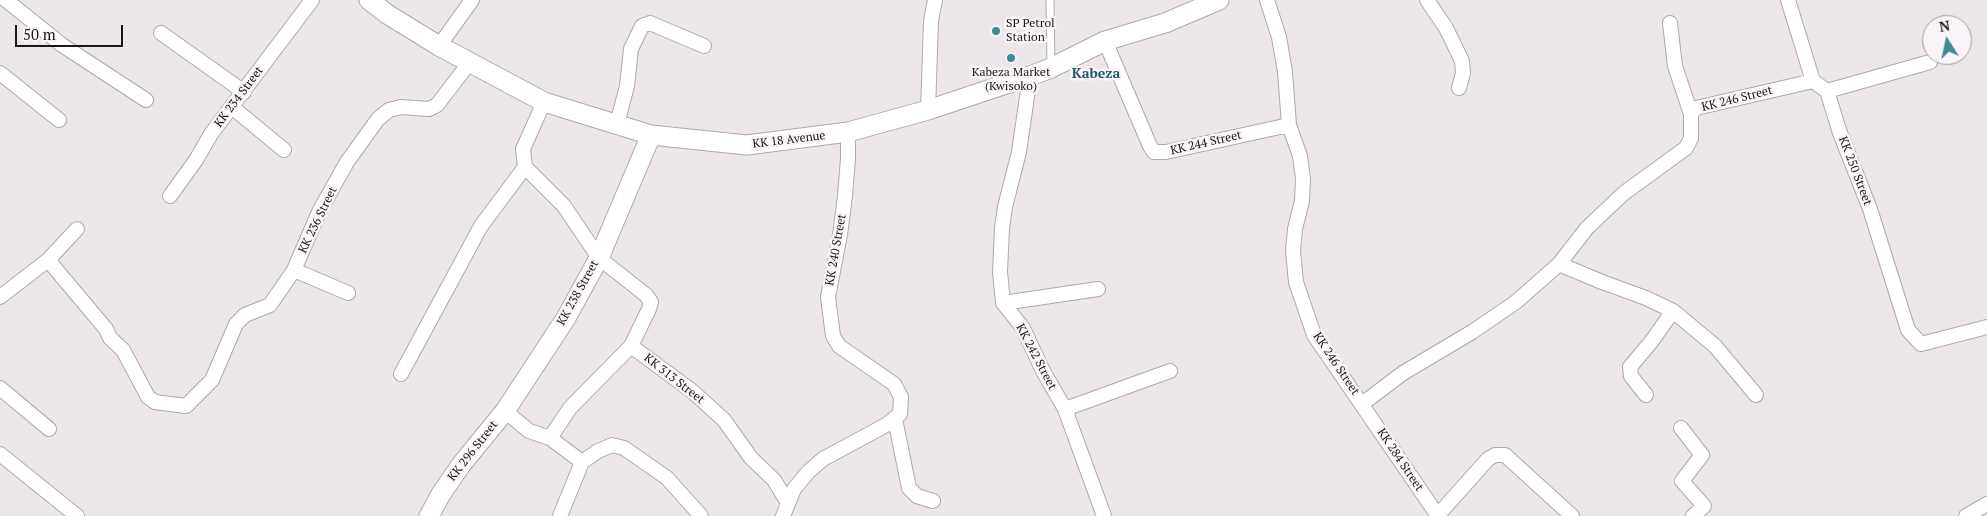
<!DOCTYPE html>
<html>
<head>
<meta charset="utf-8">
<style>
  body { margin:0 }
  #map { position:relative; width:1987px; height:516px; overflow:hidden; background:#ede6eb; font-family:"PT Serif",serif }
  canvas { display:block }
  .north { position:absolute; left:1922px; top:15px; width:50px; height:50px; box-sizing:border-box; background:#faf4f9; border:1px solid #a09b9f; border-radius:50%; rotate:350deg; font-size:14px; font-weight:700; line-height:20px; text-align:center; color:#191618 }
  .north::after { content:''; display:block; margin:auto; width:18px; height:22px; background:#428991; clip-path:polygon(50% 0,100% 100%,50% 72%,0 100%) }
  .scale { position:absolute; left:15px; top:25px; width:108px; height:22px; box-sizing:border-box; border:2px solid #191618; border-top:0; padding-left:6px; font-size:15px; line-height:18px; white-space:nowrap; color:#191618; -webkit-text-stroke:4px #faf4f9; paint-order:stroke }
</style>
</head>
<body>
<div id="map">
<canvas width="1987" height="516"></canvas>
<div class="north">N</div>
<div class="scale">50 m</div>
</div>
<script>
const ctx = document.querySelector('canvas').getContext('2d');
ctx.lineJoin = 'round';
function poly(rows) {
  const path = new Path2D();
  for (const r of rows) {
    path.moveTo(r[0], r[1]);
    for (let i = 2; i < r.length; i += 2) path.lineTo(r[i], r[i + 1]);
  }
  return path;
}
function trace(path, color, width, dash) {
  ctx.strokeStyle = color;
  ctx.lineWidth = width;
  ctx.lineCap = dash ? 'butt' : 'round';
  ctx.setLineDash(dash || []);
  ctx.stroke(path);
}
function write(font, color, halo, rows, align = 'center') {
  ctx.font = font + ' "PT Serif",serif';
  ctx.lineWidth = 5;
  ctx.setLineDash([]);
  ctx.textBaseline = 'middle';
  ctx.strokeStyle = halo;
  ctx.fillStyle = color;
  for (const [text, x, y, turn = 0] of rows) {
    ctx.save();
    ctx.translate(x, y);
    ctx.rotate((+turn || 0) * Math.PI / 180);
    ctx.textAlign = isNaN(turn) ? turn : align;
    if (halo) ctx.strokeText(text, 0, 0);
    ctx.fillText(text, 0, 0);
    ctx.restore();
  }
}
const lane = poly([
  [1050,0,1051,65]
]);
const street = poly([
  [6,0,62,45,146,100],
  [1267,0,1279,37,1285,72,1289,125,1300,156,1303,178,1302,201,1295,229,1293,251,1296,282,1314,335,1438,516],
  [1427,0,1446,28,1462,61,1463,73,1459,88],
  [1788,0,1813,81,1827,91,1840,133,1870,209,1908,330,1921,344,1987,327],
  [1670,23,1675,66,1691,114],
  [161,33,244,92],
  [1105,41,1150,146,1154,152,1166,152,1289,125],
  [439,46,472,0],
  [0,73,59,120],
  [1030,76,1019,152,1005,207,1002,228,1000,272,1003,303,1023,328,1043,371,1065,409,1104,516],
  [1827,91,1930,62],
  [544,102,523,149,525,167,564,206,599,258,646,295,651,302,649,309,631,346,692,391,724,420,751,458,774,480,788,503],
  [232,107,284,150],
  [928,110,931,21,935,0],
  [617,124,627,86,631,49,642,26,650,23,704,46],
  [170,196,196,160,211,134,312,0],
  [48,260,77,229],
  [1559,264,1602,282,1646,298,1673,311,1715,346,1756,395],
  [294,270,348,293],
  [0,297,48,260,106,329,110,338,123,350,148,397,155,402,186,406,212,380,236,324,245,315,270,305,294,270,319,212,347,162,378,119,389,110,401,107,429,109,437,105,470,62],
  [1003,303,1098,289],
  [401,374,481,226,525,167],
  [0,388,49,429],
  [1646,395,1631,376,1630,367,1651,342,1673,311],
  [1362,404,1403,373,1472,332,1516,302,1559,264,1587,228,1624,193,1686,148,1691,138,1691,114,1696,108,1813,81],
  [1065,409,1170,371],
  [505,411,529,431,550,438,570,408,631,346],
  [895,419,909,488,917,496,933,501],
  [1681,428,1702,455,1682,481,1704,506,1693,516],
  [550,438,582,462],
  [0,454,77,516],
  [1438,515,1488,459,1495,455,1505,455,1572,516],
  [560,516,582,462,598,451,612,445,624,448,667,478,701,516],
  [783,516,794,489,808,472,823,459,886,425,900,414,901,397,894,384,839,346,833,336,828,297,840,235,845,196,848,159,848,132],
  [1966,516,1987,504]
]);
const secondary = poly([
  [369,0,387,14,439,46,544,102,651,135,747,145,848,132,928,110,1030,76,1051,68,1105,41,1165,23,1219,0],
  [429,516,441,494,461,465,505,411,566,318,599,258,651,135]
]);
trace(lane, '#afa8ad', 9);
trace(street, '#afa8ad', 16);
trace(secondary, '#afa8ad', 21);
trace(lane, '#fff', 7);
trace(street, '#fff', 14);
trace(secondary, '#fff', 19);
for (const [x, y, r, color] of [
  [996,31,5,"#428991"],
  [1011,58,5,"#428991"]
]) {
  const dot = new Path2D();
  dot.arc(x, y, r, 0, 2 * Math.PI);
  ctx.fillStyle = color;
  ctx.fill(dot);
  trace(dot, '#faf4f9', 2);
}
write('12px', '#191618', '#faf4f9', [
  ["SP Petrol",1006,24],
  ["Station",1006,38],
  ["Kabeza Market",1011,73,"center"],
  ["(Kwisoko)",1011,87,"center"]
], 'left');
write('12px', '#191618', '#faf4f9', [
  ["KK 234 Street",239,97,-53],
  ["KK 246 Street",1737,99,-14],
  ["KK 18 Avenue",789,140,-7],
  ["KK 244 Street",1206,143,-13],
  ["KK 250 Street",1855,171,69],
  ["KK 236 Street",318,220,-64],
  ["KK 240 Street",836,250,-80],
  ["KK 238 Street",578,293,-61],
  ["KK 242 Street",1036,357,62],
  ["KK 246 Street",1336,364,56],
  ["KK 313 Street",674,379,38],
  ["KK 296 Street",473,451,-52],
  ["KK 284 Street",1400,460,56]
]);
write('bold 14px', '#1e595f', '#faf4f9', [
  ["Kabeza",1096,74]
]);
</script>
</body>
</html>
